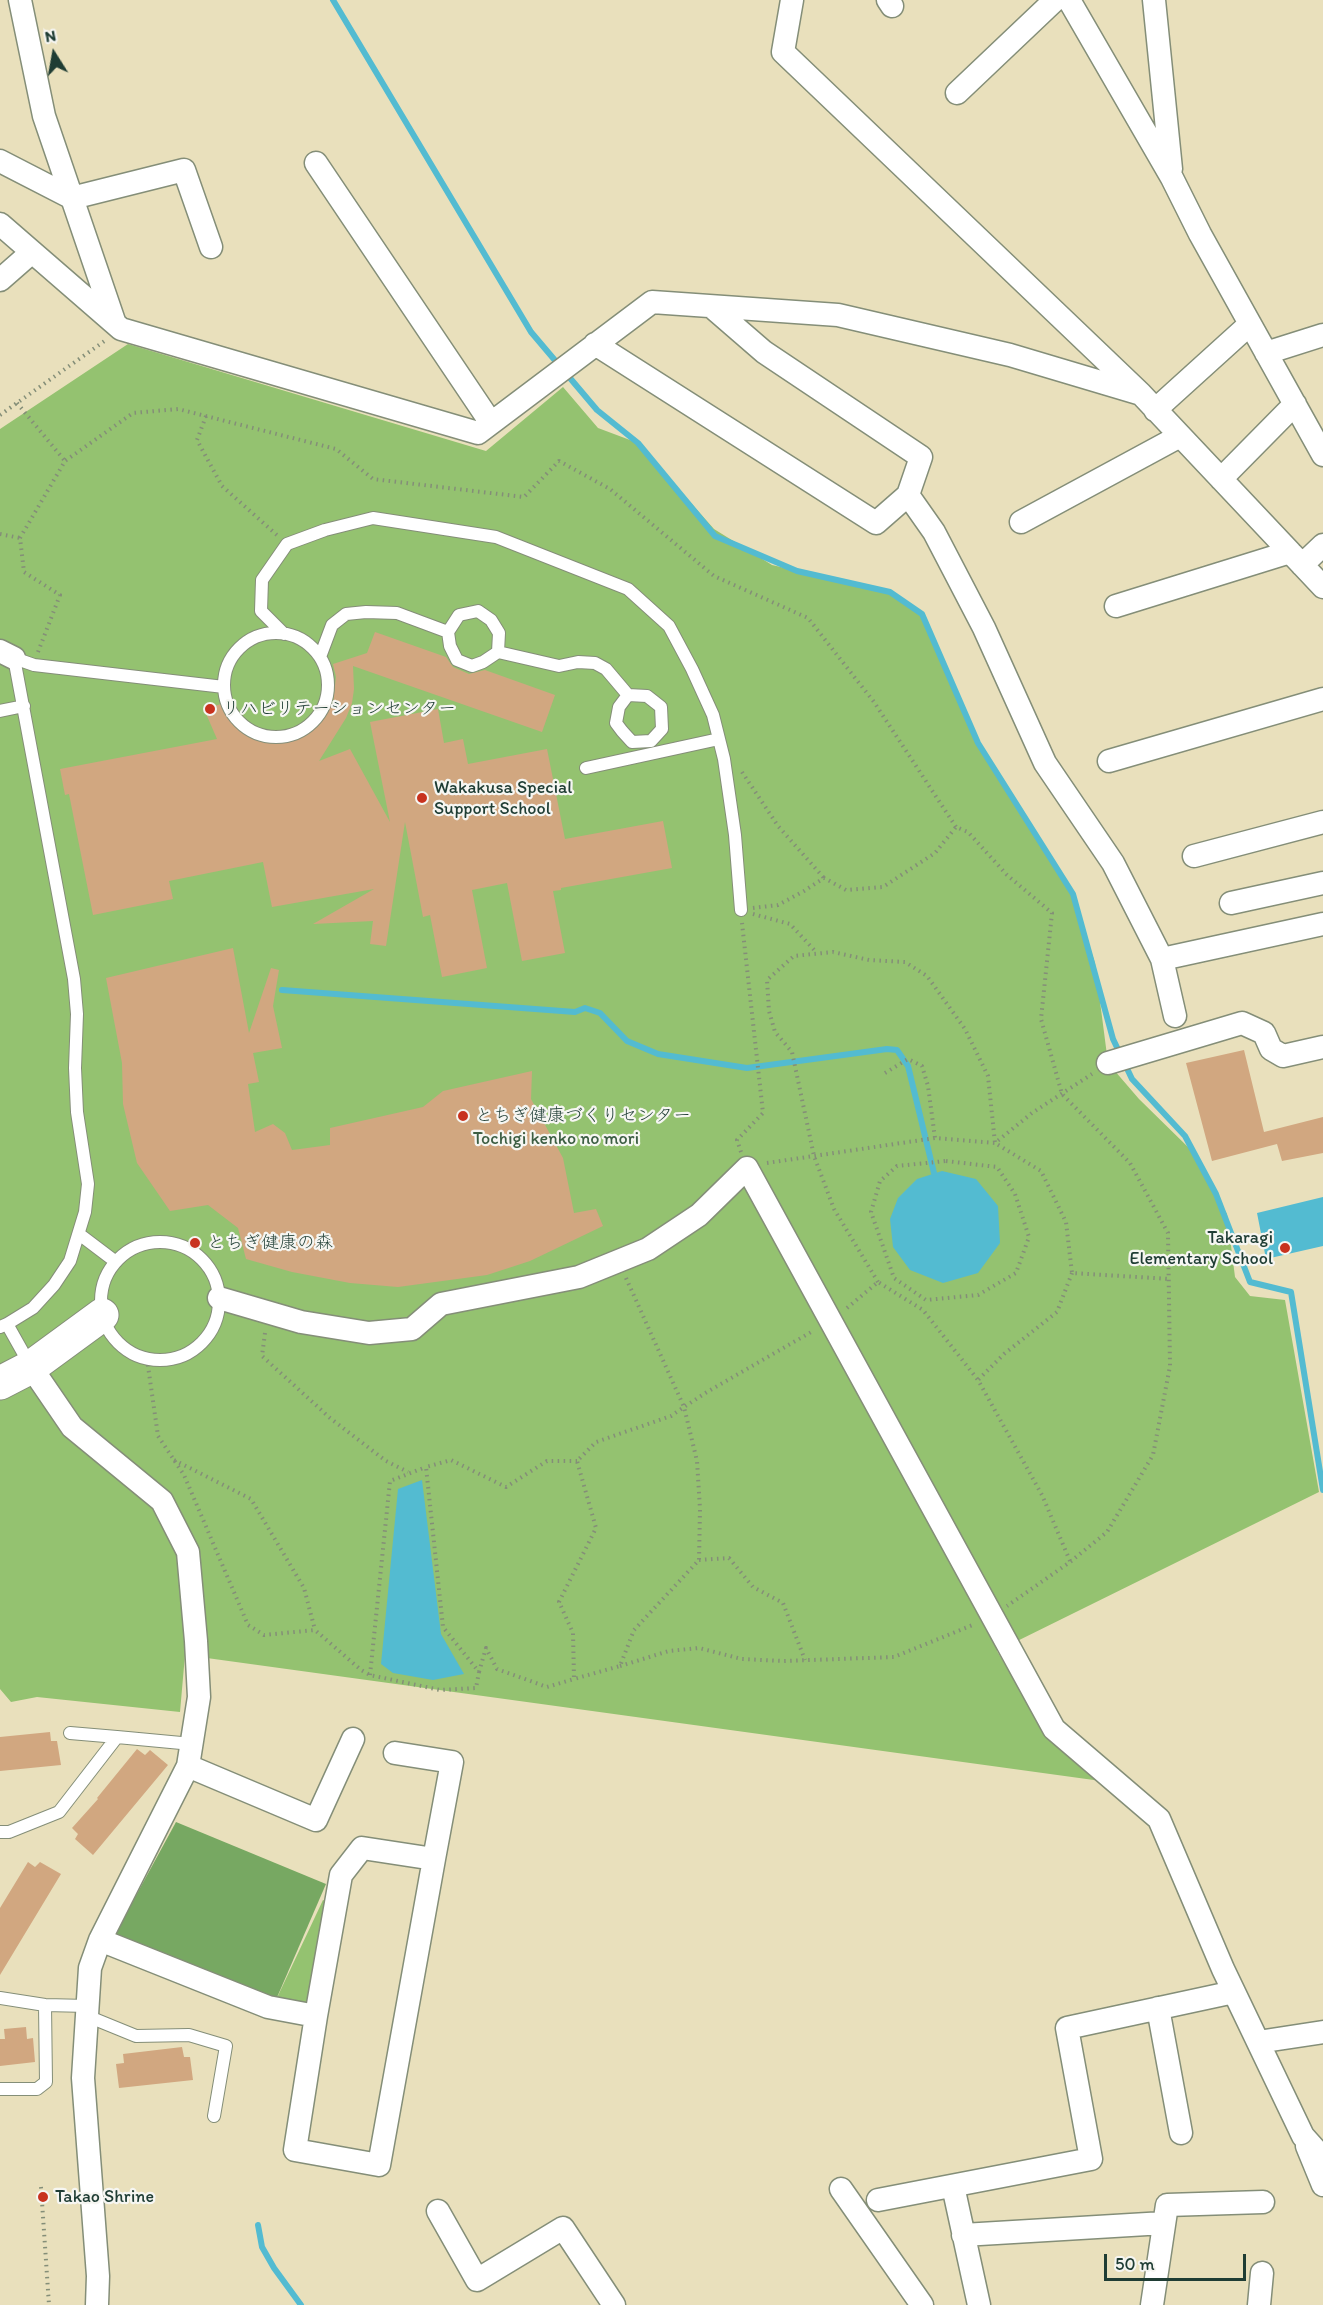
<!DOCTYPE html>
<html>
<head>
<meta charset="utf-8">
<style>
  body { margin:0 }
  #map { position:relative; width:1323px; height:2305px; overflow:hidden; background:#e9e0bc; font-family:Itim,sans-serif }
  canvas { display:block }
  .north { position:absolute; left:24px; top:24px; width:60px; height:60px; -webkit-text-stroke:4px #f6f6f2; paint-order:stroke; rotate:349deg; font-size:16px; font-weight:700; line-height:24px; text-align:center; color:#1f3d34 }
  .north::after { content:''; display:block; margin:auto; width:21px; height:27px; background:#1f3d34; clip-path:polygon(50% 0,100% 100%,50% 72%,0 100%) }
  .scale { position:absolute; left:1104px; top:2254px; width:142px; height:27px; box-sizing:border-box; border:3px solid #1f3d34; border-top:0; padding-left:8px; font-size:18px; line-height:21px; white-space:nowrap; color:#1f3d34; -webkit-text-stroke:4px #f6f6f2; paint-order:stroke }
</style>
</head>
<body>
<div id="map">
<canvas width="1323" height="2305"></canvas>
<div class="north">N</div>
<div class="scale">50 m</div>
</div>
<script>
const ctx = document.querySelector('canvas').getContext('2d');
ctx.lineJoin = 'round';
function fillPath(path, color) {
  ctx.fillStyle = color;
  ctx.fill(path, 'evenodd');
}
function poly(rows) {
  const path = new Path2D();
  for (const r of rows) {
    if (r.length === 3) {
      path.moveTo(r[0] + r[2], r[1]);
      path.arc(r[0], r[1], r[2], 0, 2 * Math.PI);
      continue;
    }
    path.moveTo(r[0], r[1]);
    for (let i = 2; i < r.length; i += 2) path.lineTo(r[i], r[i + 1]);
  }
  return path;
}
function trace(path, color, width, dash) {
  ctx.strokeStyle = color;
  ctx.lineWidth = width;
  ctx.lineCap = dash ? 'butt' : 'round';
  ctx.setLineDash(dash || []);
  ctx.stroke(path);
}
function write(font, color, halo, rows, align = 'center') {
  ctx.font = font + ' Itim,"Klee One",sans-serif';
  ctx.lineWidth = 4.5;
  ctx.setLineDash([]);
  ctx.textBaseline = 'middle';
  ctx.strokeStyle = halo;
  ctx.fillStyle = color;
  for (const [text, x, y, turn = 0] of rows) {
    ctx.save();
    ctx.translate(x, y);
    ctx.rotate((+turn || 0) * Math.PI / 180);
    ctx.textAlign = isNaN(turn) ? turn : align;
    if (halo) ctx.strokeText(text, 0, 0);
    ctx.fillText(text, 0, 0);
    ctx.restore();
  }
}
fillPath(poly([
  [128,344,486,451,563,387,598,428,638,443,714,529,772,565,890,592,922,614,978,743,1073,894,1095,963,1108,1063,1139,1099,1190,1149,1227,1214,1235,1277,1250,1296,1285,1300,1319,1492,997,1651,1049,1738,1101,1781,185,1655,180,1712,37,1697,11,1702,0,1689,0,429],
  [323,1900,328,1902,313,2001,302,2009,275,2002]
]), '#94c270');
fillPath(poly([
  [176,1822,326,1884,275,2002,115,1934]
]), '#77a862');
fillPath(poly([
  [942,1171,976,1179,998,1206,1000,1243,978,1273,943,1283,910,1270,893,1247,890,1219,898,1198,917,1179],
  [1323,1197,1323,1246,1266,1259,1257,1213],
  [422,1480,441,1634,464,1674,433,1680,393,1673,381,1664,398,1489]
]), '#53bbd1');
trace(poly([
  [333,0,531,332,597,410,638,443,715,536,797,571,890,592,922,614,978,743,1073,894,1113,1039,1132,1079,1185,1136,1216,1194,1250,1282,1291,1292,1323,1490],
  [282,990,575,1012,585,1008,600,1013,627,1041,658,1054,747,1068,887,1049,897,1050,908,1066,934,1173],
  [258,2225,262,2247,274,2268,301,2305]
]), '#53bbd1', 6);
fillPath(poly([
  [375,632,446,657,453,667,469,674,485,670,555,695,542,732,353,666,354,689,352,703,346,718,319,761,350,749,390,822,370,722,438,709,444,743,463,739,468,764,547,749,565,839,663,821,672,868,561,888,561,890,553,891,565,953,522,961,507,883,472,890,487,968,442,977,430,915,423,917,405,822,386,946,370,944,373,921,313,924,374,889,272,907,263,862,169,881,173,899,93,915,69,794,65,795,60,769,217,739,204,709,221,704,235,725,246,734,270,742,296,739,319,725,333,703,336,677,333,664,367,653],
  [233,948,249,1033,271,968,279,970,273,1006,282,1048,253,1053,259,1082,248,1084,255,1132,273,1124,285,1133,292,1150,330,1145,330,1128,423,1107,443,1091,532,1071,531,1099,563,1158,574,1213,596,1209,603,1226,530,1261,487,1275,398,1287,350,1283,292,1272,246,1259,238,1228,208,1205,170,1211,137,1163,123,1104,122,1063,106,978],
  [1244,1050,1264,1132,1323,1117,1323,1153,1282,1161,1277,1144,1212,1161,1186,1063],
  [50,1732,51,1741,57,1741,61,1765,0,1771,0,1737],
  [137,1749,145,1755,150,1750,168,1765,93,1855,75,1839,78,1834,72,1828,98,1799,97,1798],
  [28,1862,35,1867,40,1862,61,1874,0,1975,0,1908],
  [26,2027,27,2039,33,2038,35,2062,0,2066,0,2039,5,2039,4,2029],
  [182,2047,184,2057,190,2057,193,2080,119,2088,116,2064,124,2063,123,2054]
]), '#d1a780');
const lane = poly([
  [448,632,459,615,478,611,491,620,499,633,498,652],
  [276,685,52],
  [284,634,261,611,262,580,287,544,325,530,373,518,496,537,628,589,669,626,692,669,713,715,724,759,735,835,741,910],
  [320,657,332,625,346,614,366,612,397,613,448,632,450,646,457,660,472,666,483,662,498,652,559,666,578,662,595,663,606,669,628,695,619,707,616,723,622,731,632,742,651,741,662,729,661,707,647,696,628,695],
  [14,658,34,665,224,687],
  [0,711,24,706],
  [586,768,719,739],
  [79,1234,116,1262],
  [160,1301,59],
  [7,1324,30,1365],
  [0,1327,7,1324,33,1308,54,1285,70,1261,85,1212,88,1184,77,1112,75,1068,77,1014,74,979,14,658],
  [70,1733,117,1737],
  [0,1832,9,1832,59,1812,117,1737,192,1744],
  [0,1998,45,2005,88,2006],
  [87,2016,136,2036,189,2035,226,2046,214,2116],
  [0,2089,37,2089,46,2082,45,2005]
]);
const street = poly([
  [20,0,44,116,114,321],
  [792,0,783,52,1141,394,1323,587],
  [888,0,892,6],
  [1069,0,1172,178,1200,234,1323,455],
  [1154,0,1171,169],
  [957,93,1055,0],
  [0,161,72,198,184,170,211,247],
  [316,163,491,423],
  [0,224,121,329,478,433,652,302,838,315,1010,355,1141,394],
  [0,280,32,252],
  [595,344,876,523,908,495,921,457,764,352,712,307],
  [1266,353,1323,335],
  [1155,410,1250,324],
  [1221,479,1295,404],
  [908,495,934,532,984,628,1045,763,1113,863,1162,959,1175,1016],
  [1021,522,1180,436],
  [1302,565,1323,545],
  [1116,606,1290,552],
  [0,651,14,658],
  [1109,761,1323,699],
  [1194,856,1323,822],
  [1231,903,1323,883],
  [1162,959,1323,924],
  [1108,1063,1242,1023,1264,1033,1271,1049,1283,1056,1323,1047],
  [219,1298,301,1322,369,1333,412,1329,441,1304,579,1277,648,1249,699,1215,747,1168,1054,1729,1159,1819,1223,1969,1303,2136,1323,2158],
  [31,1367,72,1427,162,1501,188,1552,196,1641,199,1697,188,1766,100,1940,90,1968,83,2078,98,2276,97,2305],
  [188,1766,316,1820,353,1739],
  [100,1940,268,2007,316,2016,341,1875,362,1848,434,1859,452,1762,395,1753],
  [1158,2008,1181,2133],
  [316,2016,295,2150,379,2165,434,1859],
  [1258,2042,1323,2032],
  [1307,2146,1323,2185],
  [953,2186,979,2305],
  [841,2189,922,2305],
  [878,2200,1091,2159,1067,2028,1234,1992],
  [438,2211,477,2280,563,2228,614,2305],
  [963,2235,1164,2223],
  [1152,2305,1167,2205,1263,2202],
  [1259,2305,1262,2273]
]);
const secondary = poly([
  [0,1383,31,1367,102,1315]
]);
trace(lane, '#848e78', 14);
trace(street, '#848e78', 25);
trace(secondary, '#848e78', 35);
trace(poly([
  [17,403,65,461],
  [0,415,106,340],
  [206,416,197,440,222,486,278,536],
  [0,534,20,538],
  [38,652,60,595,24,572,20,538,65,461,133,413,178,409,336,449,373,479,524,497,559,461,610,489,714,576,808,618,874,702,956,827],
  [742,772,778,826,824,878],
  [753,908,778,905,804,891,824,878,846,890,883,887,935,853,956,827,968,832,1007,875,1052,913,1041,1019,1062,1094,1130,1163,1168,1233,1170,1366,1153,1455,1107,1532,1070,1562,1007,1606],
  [753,914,790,924,817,953],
  [885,1073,908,1059,922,1066,928,1086,935,1138],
  [741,1152,737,1140,763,1113,742,923],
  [946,1161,997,1167,1015,1194,1029,1237,1016,1273,978,1295,926,1300,894,1278,871,1212,880,1181,897,1166,946,1161],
  [767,1163,935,1138,995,1143,1032,1113,1092,1074],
  [626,1278,684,1407,697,1461,700,1509,699,1560,634,1630,620,1666,574,1679,573,1633,559,1602,596,1528,577,1461,596,1442,671,1416,684,1407,707,1392,813,1331],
  [878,1282,834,1209,814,1156,792,1052,775,1032,769,1011,767,980,794,956,833,952,869,960,905,962,927,976,965,1029,988,1076,995,1143,1041,1171,1066,1222,1072,1273,1170,1279],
  [847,1308,878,1282,923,1310,978,1380],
  [265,1333,262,1356,330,1418,386,1461,408,1472],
  [147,1359,158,1436,184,1475,248,1625,264,1635,315,1630,361,1670,370,1675,440,1690,476,1688,479,1672,443,1627,426,1467,451,1460,506,1487,547,1461,577,1461],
  [174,1460,251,1499,304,1588,315,1630],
  [699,1560,729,1558,753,1587,783,1603,805,1660],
  [1070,1561,1042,1495,978,1380,1004,1354,1057,1312,1072,1273],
  [620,1666,669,1651,699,1648,742,1659,783,1661,894,1657,975,1624],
  [479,1672,486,1648,497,1669,547,1687,574,1679],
  [370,1675,390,1481,426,1467],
  [41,2187,49,2305]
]), '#848e78', 4, [1.5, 4.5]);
trace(lane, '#fff', 12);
trace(street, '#fff', 22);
trace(secondary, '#fff', 33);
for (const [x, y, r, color] of [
  [210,709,6,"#c8321e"],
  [422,798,6,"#c8321e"],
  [463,1116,6,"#c8321e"],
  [195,1243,6,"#c8321e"],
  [1285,1248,6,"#c8321e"],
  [43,2197,6,"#c8321e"]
]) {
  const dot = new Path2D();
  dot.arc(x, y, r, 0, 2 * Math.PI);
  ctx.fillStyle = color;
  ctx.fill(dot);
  trace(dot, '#f6f6f2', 2);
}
write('18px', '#1f3d34', '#f6f6f2', [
  ["リハビリテーションセンター",222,709],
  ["Wakakusa Special",434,788],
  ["Support School",434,809],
  ["とちぎ健康づくりセンター",475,1116],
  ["Takaragi",1273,1238,"right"],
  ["Elementary School",1273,1259,"right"],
  ["とちぎ健康の森",207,1243],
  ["Takao Shrine",55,2197]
], 'left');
write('18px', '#3c5e43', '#f6f6f2', [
  ["Tochigi kenko no mori",556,1139]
]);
</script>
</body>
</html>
